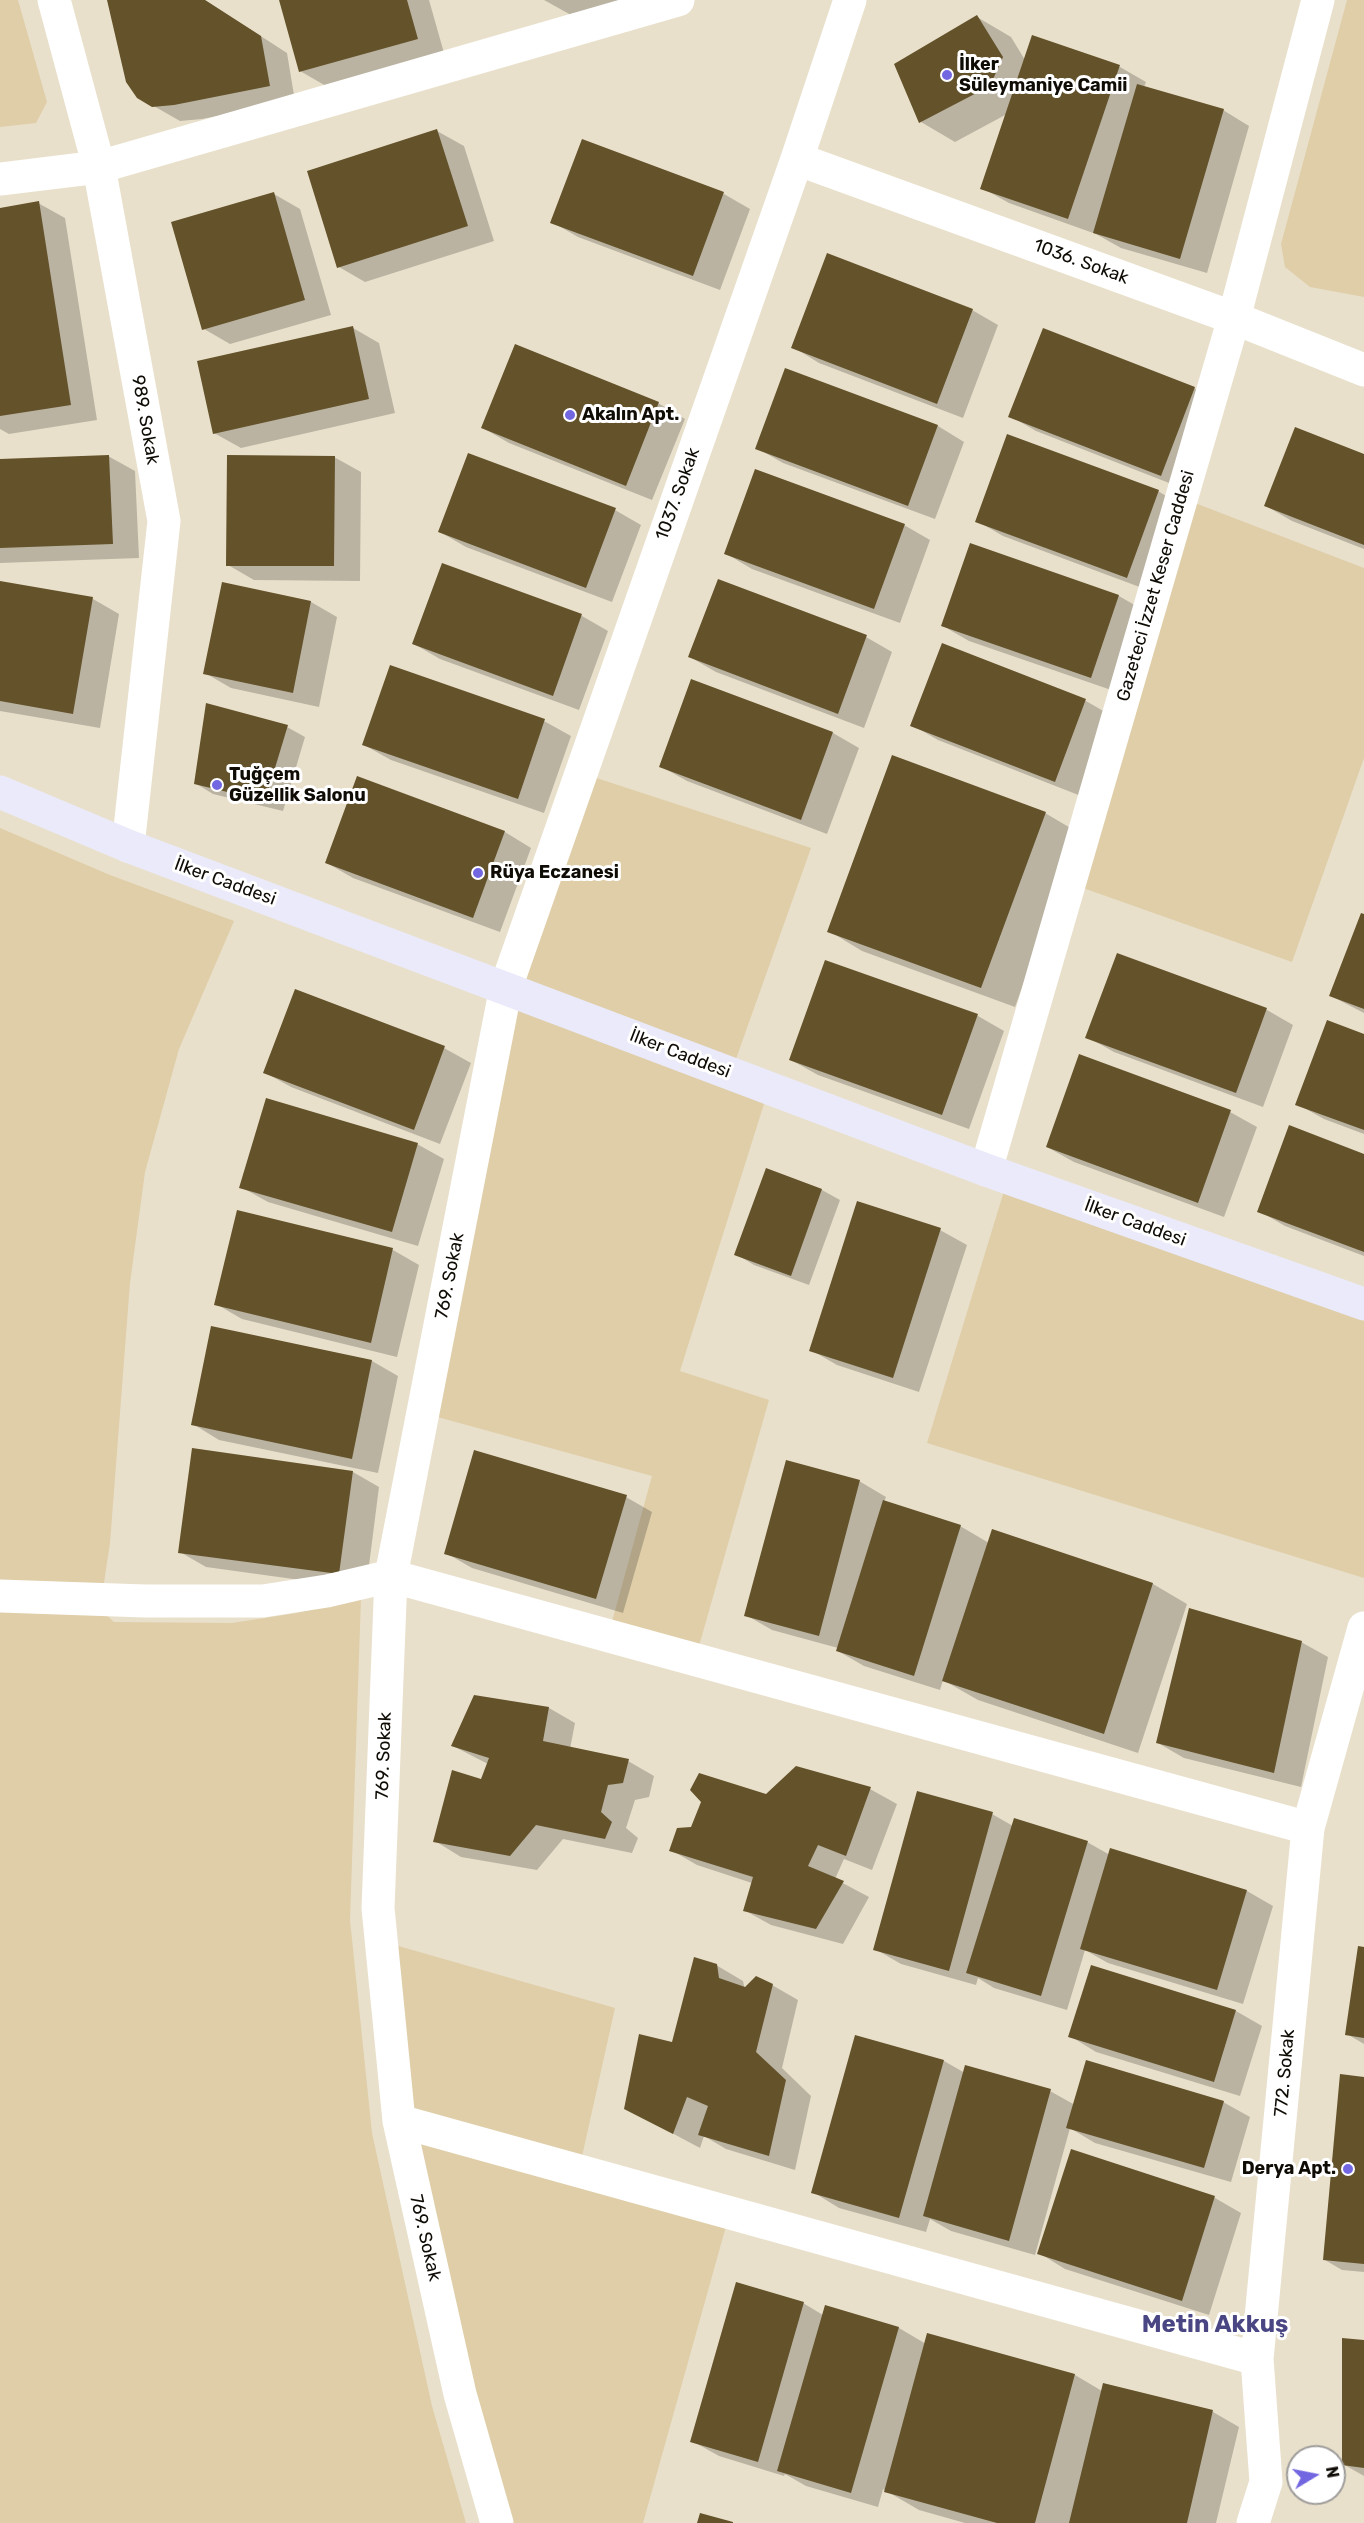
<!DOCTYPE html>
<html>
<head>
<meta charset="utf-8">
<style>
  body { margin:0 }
  #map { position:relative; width:1364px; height:2523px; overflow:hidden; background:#e9e0cb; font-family:Rubik,sans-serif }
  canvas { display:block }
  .north { position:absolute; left:1286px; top:2445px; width:60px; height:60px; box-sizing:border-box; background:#fff; border:2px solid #9f9d9b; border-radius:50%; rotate:80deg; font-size:16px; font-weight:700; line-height:24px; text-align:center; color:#0f0b05 }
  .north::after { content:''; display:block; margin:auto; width:21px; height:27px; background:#7366e1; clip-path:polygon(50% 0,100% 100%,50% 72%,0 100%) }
</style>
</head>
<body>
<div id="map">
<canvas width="1364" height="2523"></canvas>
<div class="north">N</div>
</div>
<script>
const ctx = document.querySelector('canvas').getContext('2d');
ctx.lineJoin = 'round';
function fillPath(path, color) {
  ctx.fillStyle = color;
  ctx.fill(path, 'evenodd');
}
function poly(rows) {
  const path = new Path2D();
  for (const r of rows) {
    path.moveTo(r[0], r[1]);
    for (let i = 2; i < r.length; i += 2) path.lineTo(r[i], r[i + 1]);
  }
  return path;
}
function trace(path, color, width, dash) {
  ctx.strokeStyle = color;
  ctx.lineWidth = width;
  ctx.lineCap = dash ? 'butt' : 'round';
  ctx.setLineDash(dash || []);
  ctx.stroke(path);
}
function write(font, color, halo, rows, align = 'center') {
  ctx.font = font + ' Rubik,sans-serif';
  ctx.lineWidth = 6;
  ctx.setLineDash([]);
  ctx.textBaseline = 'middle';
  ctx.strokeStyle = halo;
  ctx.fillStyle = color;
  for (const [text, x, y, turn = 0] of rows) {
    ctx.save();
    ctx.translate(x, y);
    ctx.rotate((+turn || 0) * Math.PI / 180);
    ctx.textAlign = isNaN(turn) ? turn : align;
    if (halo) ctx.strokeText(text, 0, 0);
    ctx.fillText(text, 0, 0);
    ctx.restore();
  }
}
fillPath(poly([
  [0,0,18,0,47,102,36,123,0,127],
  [1347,0,1364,0,1364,297,1310,287,1285,267,1281,244],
  [1182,498,1364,568,1364,758,1292,962,1069,883],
  [581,773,811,848,731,1073,769,1088,680,1371,769,1400,695,1660,608,1636,652,1476,423,1413,506,987],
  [0,828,110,875,234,921,179,1049,145,1172,130,1283,110,1543,100,1609,114,1622,232,1623,297,1613,361,1598,350,1920,372,2133,432,2406,466,2523,0,2523],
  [1008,1178,1364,1304,1364,1578,927,1443],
  [381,1941,615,2008,579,2170,730,2212,643,2523,497,2523,460,2394]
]), '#dfcea8');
fillPath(poly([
  [109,0,205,0,287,53,295,101,202,119,180,121,138,97],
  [280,0,429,0,444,53,326,86,300,71],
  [544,0,623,0,571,15],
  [977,17,1011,37,1025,60,1033,37,1120,67,1146,82,1144,87,1223,110,1249,126,1207,273,1121,248,1096,234,1009,203,982,188,1007,114,955,142,921,122,896,64],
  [437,131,464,146,494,241,365,282,339,267],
  [582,140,724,194,750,209,720,290,578,237,552,222],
  [274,194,300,209,331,315,230,344,204,329],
  [38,203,65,218,97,420,9,434,0,429,0,209],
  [972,310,998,325,963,418,819,363,793,347],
  [353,328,379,343,395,413,241,448,214,433],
  [786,370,938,426,964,442,935,519,783,463,757,448],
  [1194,388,1221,404,1187,490,1036,431,1010,416],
  [658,403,685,419,652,500,509,443,483,428],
  [1364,455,1364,549,1292,521,1266,506],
  [108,456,135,471,139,558,0,563,0,461],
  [334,457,361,472,360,581,254,580,228,565],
  [1158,491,1184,507,1153,592,1003,536,977,521],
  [615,510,641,525,612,602,466,547,440,532],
  [904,525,930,540,900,623,752,569,725,553],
  [971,545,1119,596,1145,611,1117,692,969,641,943,626],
  [443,565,582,616,608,631,579,710,440,659,414,644],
  [0,583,93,599,119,614,100,728,0,711],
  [223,584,311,602,337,617,319,707,231,688,205,673],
  [866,637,892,652,864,728,716,672,690,657],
  [943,645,1086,701,1112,716,1081,796,938,740,912,725],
  [692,681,833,733,859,748,827,834,687,781,660,766],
  [544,721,571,736,544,813,391,760,364,745],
  [287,727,305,737,283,811,213,794,195,783],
  [358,778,505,832,531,848,500,932,353,878,327,863],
  [1045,813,1079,833,1015,1007,862,951,829,931],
  [1364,916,1364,1013,1331,996],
  [1117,955,1267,1010,1293,1025,1263,1107,1114,1052,1087,1037],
  [826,962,978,1016,1004,1031,969,1129,818,1075,791,1060],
  [295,991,444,1048,471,1063,440,1144,291,1087,264,1072],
  [1364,1035,1364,1134,1324,1119,1297,1104],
  [1230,1112,1257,1127,1224,1217,1074,1162,1047,1147],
  [417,1144,444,1159,418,1246,268,1202,241,1187],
  [1364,1155,1364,1256,1285,1226,1259,1211],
  [767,1170,822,1190,840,1200,809,1285,754,1265,736,1254],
  [238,1212,393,1250,419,1265,397,1357,242,1319,216,1304],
  [940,1230,967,1245,919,1392,837,1365,811,1350],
  [212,1328,372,1361,398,1376,378,1473,219,1440,193,1424],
  [193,1450,353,1472,379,1487,366,1589,206,1567,180,1552],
  [859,1481,886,1497,884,1502,960,1526,989,1543,993,1531,1153,1584,1187,1604,1138,1753,978,1700,943,1680,940,1690,864,1666,838,1651,838,1648,772,1630,746,1615],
  [626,1497,652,1512,623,1613,472,1568,446,1553],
  [1301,1642,1328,1657,1301,1787,1184,1758,1158,1743],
  [549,1708,575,1723,570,1749,628,1761,654,1776,649,1797,635,1800,626,1828,638,1838,632,1853,563,1839,537,1870,461,1857,435,1841,482,1781,488,1764,453,1746],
  [870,1789,897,1804,872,1870,844,1859,835,1879,869,1897,843,1944,771,1925,744,1910,752,1883,697,1865,671,1850,692,1828,703,1801],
  [992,1814,1013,1826,1087,1842,1110,1855,1111,1850,1247,1891,1273,1906,1243,2004,1108,1963,1085,1950,1067,2010,994,1988,978,1978,976,1985,901,1964,875,1949],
  [1364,1948,1364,2044,1347,2034],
  [716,1965,743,1981,745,1990,772,1985,798,2000,782,2068,811,2096,795,2170,726,2149,704,2136,700,2148,625,2108,673,2044],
  [1236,2011,1262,2026,1240,2096,1096,2052,1070,2036],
  [856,2037,944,2061,965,2073,1050,2091,1075,2105,1223,2102,1250,2117,1231,2182,1095,2143,1070,2128,1035,2255,951,2231,930,2219,926,2232,839,2208,813,2192],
  [1364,2078,1364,2272,1342,2270,1325,2260],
  [1072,2151,1215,2198,1241,2213,1209,2315,1065,2269,1039,2253],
  [803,2303,823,2315,899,2328,926,2344,928,2335,1075,2375,1102,2391,1104,2385,1213,2412,1239,2427,1216,2523,965,2523,919,2510,883,2489,878,2507,806,2486,785,2474,784,2476,719,2456,692,2441],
  [1364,2341,1364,2476,1343,2464]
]), '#0003');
fillPath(poly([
  [107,0,205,0,261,36,270,86,174,105,152,107,137,98,126,82],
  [279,0,407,0,418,39,299,72],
  [977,15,1003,57,990,86,919,123,894,64],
  [1032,35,1120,65,1068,219,980,189],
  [1137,84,1224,109,1180,259,1093,233],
  [437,129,468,226,337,268,307,171],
  [582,139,724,192,693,276,550,223],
  [274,192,305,300,202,330,171,222],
  [39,201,71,405,0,416,0,208],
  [827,253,973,309,937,404,791,348],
  [353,326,369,399,213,434,197,361],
  [1043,328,1195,387,1161,476,1008,417],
  [515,344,659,402,626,486,481,428],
  [785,368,938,425,908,506,755,449],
  [1295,427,1364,454,1364,545,1264,506],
  [1007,434,1159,490,1127,578,975,522],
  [468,453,616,508,586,588,438,532],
  [109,455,113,544,0,548,0,459],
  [227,455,335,456,334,566,226,566],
  [755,469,905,524,874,609,724,554],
  [970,543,1119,595,1091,678,941,626],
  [442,563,582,614,553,696,412,644],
  [718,579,867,635,838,714,688,657],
  [0,581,93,597,73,714,0,701],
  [222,582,311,601,293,693,203,674],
  [942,643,1086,699,1055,782,910,726],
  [390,665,545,719,518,799,362,745],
  [691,679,833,732,801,820,659,767],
  [206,703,288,725,265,801,194,784],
  [892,755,1046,812,981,988,827,932],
  [357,776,505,831,473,918,325,863],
  [1361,913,1364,914,1364,1009,1329,996],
  [1117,953,1267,1008,1236,1093,1085,1038],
  [825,960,978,1014,942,1115,789,1060],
  [295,989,445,1046,414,1130,263,1073],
  [1327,1020,1364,1034,1364,1130,1295,1105],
  [1079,1054,1231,1110,1198,1203,1046,1147],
  [266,1098,418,1143,392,1232,239,1188],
  [1289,1125,1364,1154,1364,1252,1257,1212],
  [766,1168,822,1189,791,1276,734,1255],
  [857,1201,941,1228,893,1378,809,1351],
  [237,1210,393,1248,371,1343,214,1305],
  [211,1326,372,1360,352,1459,191,1425],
  [192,1448,353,1471,339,1574,178,1553],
  [474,1450,627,1495,596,1599,444,1554],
  [786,1460,860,1480,819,1636,744,1616],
  [883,1500,961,1525,914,1676,836,1651],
  [992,1529,1153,1583,1104,1734,942,1681],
  [1189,1608,1302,1641,1274,1773,1156,1743],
  [474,1695,549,1707,543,1741,629,1759,623,1783,608,1785,601,1812,612,1822,605,1839,536,1825,510,1856,433,1842,452,1770,481,1779,489,1758,451,1746],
  [796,1766,871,1787,846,1856,818,1845,808,1866,844,1881,816,1929,743,1911,753,1877,669,1851,677,1828,691,1827,701,1802,690,1790,699,1773,766,1794],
  [917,1791,993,1812,949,1971,873,1950],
  [1014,1818,1088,1841,1041,1996,966,1973],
  [1110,1848,1247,1890,1217,1990,1080,1949],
  [1358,1946,1364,1947,1364,2038,1345,2035],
  [694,1957,717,1964,719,1978,745,1987,756,1976,773,1984,756,2052,786,2080,769,2156,698,2135,708,2106,687,2097,673,2134,624,2109,639,2034,672,2042],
  [1091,1965,1236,2010,1214,2082,1068,2037],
  [855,2035,944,2060,899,2218,811,2193],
  [1086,2060,1224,2101,1204,2168,1066,2128],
  [965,2065,1051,2089,1009,2241,923,2216],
  [1340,2074,1364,2077,1364,2264,1323,2260],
  [1071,2149,1215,2196,1182,2301,1037,2254],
  [736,2282,804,2302,758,2462,690,2442],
  [825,2305,899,2327,851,2493,777,2471],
  [927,2333,1075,2374,1035,2523,997,2523,884,2492],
  [1342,2338,1364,2340,1364,2468,1342,2465],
  [1103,2383,1213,2410,1187,2523,1069,2523],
  [700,2513,733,2522,733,2523,697,2523]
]), '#63522a');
trace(poly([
  [54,0,99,167,164,521,128,846],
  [797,159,1234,318,1364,370],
  [0,179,99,167,678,0],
  [986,1170,1234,318,1318,0],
  [0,1596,145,1601,263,1601,327,1591,391,1576,1308,1828],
  [399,2121,1257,2359],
  [497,2523,460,2394,399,2121,378,1908,391,1576,506,987,797,159,850,0],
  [1253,2523,1266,2482,1257,2359,1308,1828,1364,1628]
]), '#fff', 33);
trace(poly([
  [0,792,128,846,986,1170,1364,1304]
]), '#eaeafa', 33);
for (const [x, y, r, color] of [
  [947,75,6,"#7366e1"],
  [570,415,6,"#7366e1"],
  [217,785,6,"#7366e1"],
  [478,873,6,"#7366e1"],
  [1348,2169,6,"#7366e1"]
]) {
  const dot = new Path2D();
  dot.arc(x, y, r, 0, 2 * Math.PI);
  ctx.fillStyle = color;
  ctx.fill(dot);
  trace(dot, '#fff', 2);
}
write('bold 18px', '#0f0b05', '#fff', [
  ["İlker",959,65],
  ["Süleymaniye Camii",959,86],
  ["Akalın Apt.",582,415],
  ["Tuğçem",229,775],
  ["Güzellik Salonu",229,796],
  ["Rüya Eczanesi",490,873],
  ["Derya Apt.",1336,2169,"right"]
], 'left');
write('18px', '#0f0b05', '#fff', [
  ["1036. Sokak",1081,262,20],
  ["989. Sokak",145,420,80],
  ["1037. Sokak",678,494,-70],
  ["Gazeteci İzzet Keser Caddesi",1156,586,-74],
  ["İlker Caddesi",225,882,20],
  ["İlker Caddesi",680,1054,21],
  ["İlker Caddesi",1135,1223,20],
  ["769. Sokak",450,1276,-79],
  ["769. Sokak",384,1756,-88],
  ["772. Sokak",1285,2073,-85],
  ["769. Sokak",425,2238,77]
]);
write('bold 24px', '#494683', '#fff', [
  ["Metin Akkuş",1215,2325]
]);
</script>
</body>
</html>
